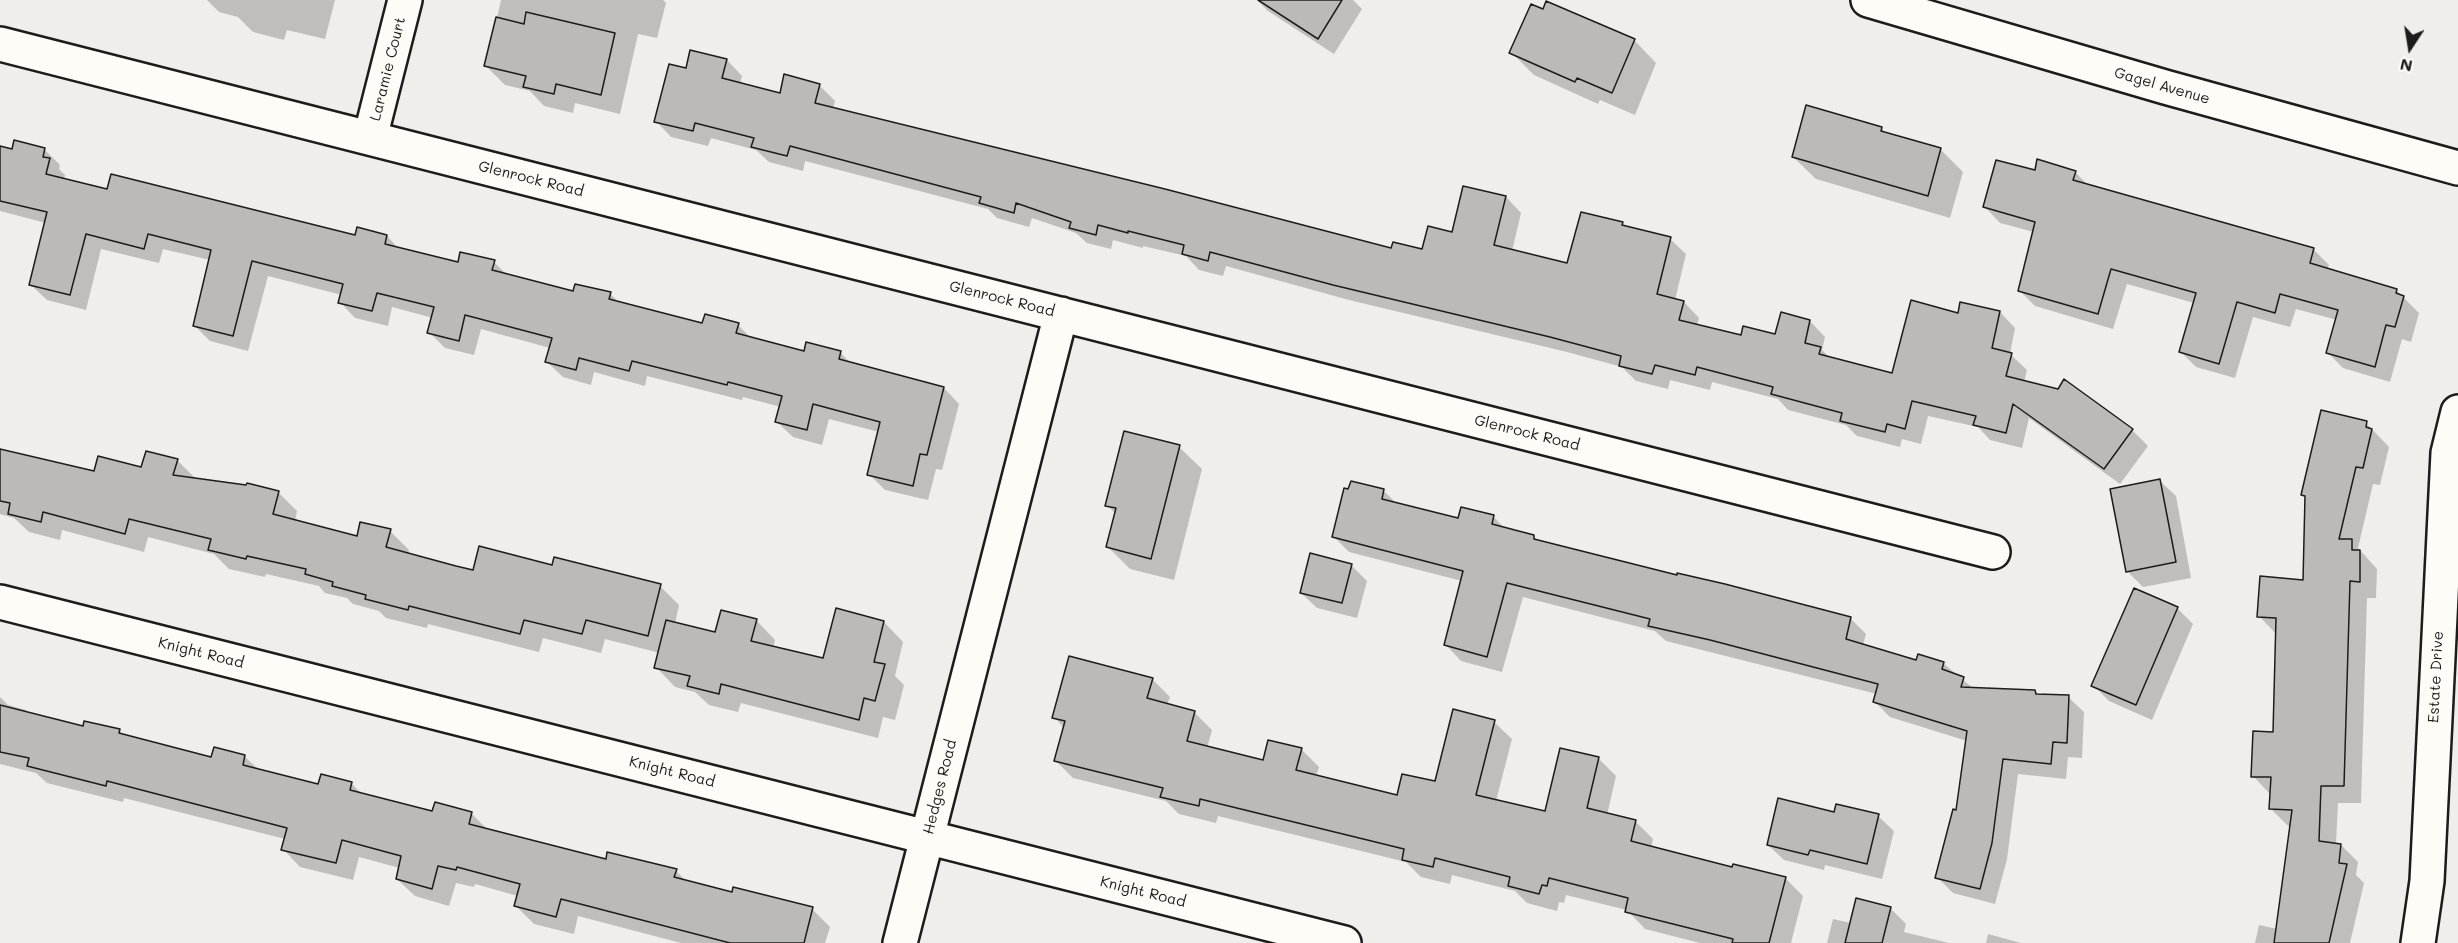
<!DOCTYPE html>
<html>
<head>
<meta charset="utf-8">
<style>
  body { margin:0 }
  #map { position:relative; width:2458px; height:943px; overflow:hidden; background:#f0eeea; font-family:Mali,sans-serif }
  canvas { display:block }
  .north { position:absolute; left:2380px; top:18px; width:60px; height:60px; -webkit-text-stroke:4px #fdfcf7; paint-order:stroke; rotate:192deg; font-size:16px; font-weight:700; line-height:24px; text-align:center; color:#1c1c1c }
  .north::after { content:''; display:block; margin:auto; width:21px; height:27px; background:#1c1c1c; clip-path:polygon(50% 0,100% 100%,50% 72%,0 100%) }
</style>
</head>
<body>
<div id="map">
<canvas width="2458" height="943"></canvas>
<div class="north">N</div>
</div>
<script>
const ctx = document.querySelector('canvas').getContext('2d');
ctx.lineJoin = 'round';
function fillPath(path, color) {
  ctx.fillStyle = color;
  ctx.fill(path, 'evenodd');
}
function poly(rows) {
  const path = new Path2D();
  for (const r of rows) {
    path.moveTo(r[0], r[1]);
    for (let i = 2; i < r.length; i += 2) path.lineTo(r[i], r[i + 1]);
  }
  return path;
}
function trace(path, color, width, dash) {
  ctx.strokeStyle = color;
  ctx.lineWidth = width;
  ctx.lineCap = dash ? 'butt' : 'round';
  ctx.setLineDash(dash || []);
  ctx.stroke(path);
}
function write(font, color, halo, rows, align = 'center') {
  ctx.font = font + ' Mali,sans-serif';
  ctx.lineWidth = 4.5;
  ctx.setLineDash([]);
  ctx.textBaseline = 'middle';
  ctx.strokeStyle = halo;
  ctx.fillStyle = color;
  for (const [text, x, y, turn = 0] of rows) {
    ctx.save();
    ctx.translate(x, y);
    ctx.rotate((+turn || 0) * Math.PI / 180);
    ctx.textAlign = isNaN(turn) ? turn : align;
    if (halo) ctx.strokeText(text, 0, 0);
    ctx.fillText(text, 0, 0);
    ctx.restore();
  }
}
fillPath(poly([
  [207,0,335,0,325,39,287,30,284,40,253,32,238,17,219,12],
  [501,0,663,0,666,3,657,38,638,34,620,114,575,103,573,113,544,106,530,91,505,85,486,66],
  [1257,0,1353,0,1362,9,1334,54,1268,11],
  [1634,40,1656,63,1635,115,1600,100,1598,104,1534,75,1511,52],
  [727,60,742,76,740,84,781,95,819,85,835,101,833,109,1392,250,1423,251,1454,234,1465,187,1506,197,1521,213,1512,251,1568,265,1622,223,1627,228,1670,239,1686,254,1675,300,1684,302,1699,318,1697,326,1742,337,1776,336,1810,321,1825,337,1822,350,1831,359,1893,375,1959,314,2000,312,2015,328,2010,354,2027,370,2024,382,2132,430,2148,446,2120,484,2029,418,2022,448,1990,440,1978,427,1928,416,1921,444,1902,439,1900,447,1857,436,1846,425,1788,410,1778,399,1712,382,1710,390,1670,380,1668,389,1636,381,1622,367,1567,352,1349,300,1226,266,1223,276,1199,270,1186,256,1143,246,1143,248,1113,240,1111,249,1087,243,1076,233,1032,218,1029,227,997,218,988,209,805,161,803,171,769,162,756,150,711,138,708,146,671,137,656,121,687,69],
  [1881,128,1887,134,1940,149,1963,172,1950,218,1816,179,1793,157],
  [0,147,13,151,44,149,60,165,59,169,65,175,64,180,108,191,356,237,387,236,399,249,459,264,494,262,508,276,574,293,610,294,620,303,703,325,738,325,752,339,805,352,840,352,851,364,944,388,959,404,942,470,936,469,928,500,885,490,869,474,879,432,829,419,822,445,793,437,777,422,781,407,743,397,742,400,647,376,645,386,594,372,591,385,563,377,547,362,550,348,481,329,474,355,445,348,429,332,433,318,392,307,388,326,355,318,340,302,342,295,268,276,248,351,210,341,194,325,210,260,163,249,159,263,101,249,86,310,47,300,31,285,46,223,0,211],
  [2036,172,2075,172,2089,186,2313,249,2329,265,2327,270,2397,291,2419,313,2411,342,2402,339,2390,382,2343,368,2327,352,2337,320,2296,309,2290,327,2253,317,2235,378,2196,367,2180,351,2194,303,2127,284,2113,329,2035,306,2019,290,2034,232,2000,223,1985,207],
  [2366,423,2389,447,2380,485,2373,484,2358,548,2377,569,2376,598,2367,598,2361,803,2338,803,2336,844,2341,845,2358,862,2356,875,2364,883,2350,943,2255,943,2259,925,2277,929,2291,826,2288,826,2271,809,2270,794,2253,776,2275,734,2277,635,2259,616,2304,581,2306,498,2303,495],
  [1179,447,1202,469,1174,580,1130,569,1108,547,1116,514,1107,505],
  [0,450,95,473,142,469,177,460,197,480,278,492,297,511,295,521,358,537,390,531,409,550,408,555,474,571,553,567,660,586,679,605,675,623,716,634,756,620,775,640,773,648,824,660,884,622,903,642,895,676,904,685,895,720,883,717,878,738,741,703,738,712,709,705,695,692,675,687,656,667,660,653,605,639,601,653,543,638,539,652,428,624,427,628,386,618,379,611,353,604,347,598,325,593,319,586,266,574,265,577,229,569,214,554,148,537,144,552,62,530,60,540,29,532,14,518,0,514],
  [2160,481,2176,496,2191,578,2143,587,2127,571],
  [1384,491,1397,504,1459,520,1493,516,1506,530,1534,537,1539,542,1850,618,1866,634,1863,645,1917,661,1943,663,1974,689,2035,691,2039,695,2068,697,2084,712,2082,758,2068,757,2066,779,2018,774,2007,859,1995,904,1953,893,1937,877,1957,812,1967,741,1890,717,1875,702,1877,694,1666,641,1655,631,1523,597,1502,672,1461,661,1446,645,1462,581,1349,552,1333,536],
  [1351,565,1367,581,1357,618,1317,608,1301,593],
  [2177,608,2193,624,2152,720,2109,701,2093,685],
  [1152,679,1170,697,1167,705,1194,712,1212,730,1207,748,1264,762,1301,749,1319,767,1316,776,1398,797,1436,783,1494,722,1512,739,1496,801,1546,813,1598,758,1616,776,1607,815,1636,822,1653,839,1651,848,1733,869,1785,878,1803,896,1791,943,1700,943,1645,929,1627,910,1566,895,1564,903,1559,902,1557,911,1527,903,1515,891,1452,875,1450,884,1421,877,1406,862,1218,816,1216,823,1179,814,1166,801,1073,778,1056,761,1064,728,1054,717],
  [0,697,8,705,26,710,30,714,84,728,119,731,124,736,212,759,244,756,259,770,319,786,351,783,363,795,433,813,471,813,489,831,607,861,676,871,687,882,733,894,812,909,830,927,825,943,681,943,578,916,574,934,534,924,516,906,518,896,475,884,474,887,456,883,449,906,415,896,397,879,400,868,359,857,353,880,300,867,283,849,285,839,124,798,123,802,47,783,36,773,0,764],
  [1878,816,1894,831,1882,879,1825,865,1824,870,1784,860,1768,845],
  [1890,908,1906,924,1904,932,1949,943,1827,943,1833,919,1851,923],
  [1988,934,2021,943,1986,943]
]), '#0003');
const building = poly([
  [1258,0,1342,0,1318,39,1258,0],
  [1546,1,1635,39,1612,93,1577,78,1575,82,1509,53,1531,4,1543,9,1546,1],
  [526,12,615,33,601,95,556,84,554,94,523,87,526,76,484,66,496,17,524,24,526,12],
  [690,50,727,59,722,78,780,93,784,74,820,84,815,103,1165,189,1391,248,1393,242,1422,249,1428,226,1452,232,1463,186,1506,196,1494,245,1567,263,1581,212,1623,222,1622,225,1671,237,1657,294,1684,301,1679,320,1741,335,1743,326,1775,334,1781,312,1810,320,1805,343,1821,347,1819,354,1892,373,1911,300,1958,313,1960,302,2000,311,1992,348,2012,353,2006,376,2058,389,2064,379,2133,429,2104,469,2013,404,2006,433,1973,425,1976,416,1912,401,1905,429,1887,424,1885,432,1840,421,1842,413,1771,394,1773,387,1697,367,1695,375,1655,365,1652,374,1619,366,1621,356,1550,337,1333,285,1210,252,1208,261,1182,254,1184,245,1128,231,1128,233,1098,225,1096,235,1069,228,1071,222,1016,203,1014,213,979,203,981,197,790,146,787,156,751,147,754,138,695,123,693,131,654,122,669,64,686,68,690,50],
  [1806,105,1882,127,1881,131,1941,148,1928,196,1792,157,1806,105],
  [14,140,45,148,43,157,50,158,46,174,107,189,111,174,355,235,357,227,387,235,385,244,458,262,460,252,495,260,492,270,500,272,573,291,575,284,611,292,609,299,702,323,705,314,739,323,736,333,804,351,806,342,841,351,839,359,944,387,927,455,920,454,913,486,867,475,880,422,813,404,807,430,775,422,782,396,728,382,727,385,632,361,629,371,579,358,576,370,545,362,552,338,465,315,459,341,427,333,434,307,377,293,372,311,338,303,343,284,252,261,233,336,193,326,211,250,148,234,144,249,86,234,70,295,29,285,47,212,0,201,0,146,12,149,14,140],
  [2037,159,2076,171,2073,180,2314,248,2310,263,2397,289,2396,293,2404,296,2395,327,2386,325,2375,367,2326,353,2338,310,2280,294,2275,313,2237,302,2219,364,2179,352,2196,293,2111,269,2098,314,2018,291,2035,222,1983,207,1996,160,2035,170,2037,159],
  [2321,410,2367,421,2366,427,2372,429,2363,468,2356,467,2339,539,2352,539,2352,550,2360,550,2360,582,2350,581,2344,786,2321,786,2319,841,2341,844,2339,863,2347,864,2329,943,2274,943,2292,810,2269,809,2271,777,2251,777,2253,731,2273,732,2276,618,2257,617,2260,576,2303,580,2305,496,2301,495,2321,410],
  [1124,431,1180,445,1151,559,1106,547,1116,508,1105,506,1124,431],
  [0,449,94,471,98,456,141,467,146,451,178,459,173,475,246,485,247,483,279,491,273,514,357,536,360,522,391,529,386,547,456,566,473,570,479,546,552,565,554,557,661,584,648,636,586,620,582,634,524,620,520,634,409,606,408,610,365,599,366,595,332,586,333,582,305,574,306,569,247,556,246,559,208,550,211,539,129,519,125,534,43,512,41,522,8,514,10,503,0,501,0,449],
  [2160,479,2176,562,2126,572,2110,489,2160,479],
  [1351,481,1384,489,1382,499,1458,518,1461,507,1494,515,1492,524,1534,535,1534,539,1677,575,1677,573,1725,584,1851,617,1846,639,1916,660,1918,654,1944,662,1942,669,1964,677,1961,687,2035,690,2036,694,2069,695,2067,743,2053,742,2051,764,2003,759,1992,843,1980,889,1935,878,1953,809,1956,810,1967,731,1873,702,1878,684,1710,640,1648,626,1650,619,1507,583,1487,657,1444,645,1463,571,1332,537,1344,488,1348,489,1351,481],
  [1310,553,1352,564,1342,603,1300,593,1310,553],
  [2134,588,2178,607,2136,705,2091,686,2134,588],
  [836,608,884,621,874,662,885,664,875,701,864,698,859,720,721,684,719,694,687,686,690,676,654,668,666,620,715,632,721,610,757,619,751,641,823,658,836,608],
  [1069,656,1153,678,1147,698,1195,711,1187,741,1263,760,1268,740,1302,748,1296,770,1397,795,1402,774,1435,781,1453,709,1495,720,1476,795,1545,811,1560,748,1599,757,1587,808,1636,820,1631,841,1732,867,1733,864,1786,877,1769,943,1732,943,1733,939,1625,912,1628,898,1549,878,1547,886,1542,885,1539,894,1508,886,1510,877,1435,858,1433,867,1402,860,1404,849,1200,799,1199,806,1160,797,1163,788,1054,761,1065,721,1052,718,1069,656],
  [0,705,83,726,84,721,120,729,119,733,211,757,214,747,245,755,243,765,318,784,321,774,352,782,350,790,432,811,435,802,472,812,469,824,606,859,607,852,677,869,674,877,732,892,733,887,813,907,804,943,730,943,561,899,556,917,514,906,520,884,457,867,456,870,438,866,432,889,396,879,401,856,342,840,336,863,281,850,287,828,107,781,106,786,27,766,29,758,0,752,0,705],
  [1778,798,1834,812,1836,804,1879,814,1867,864,1810,850,1808,855,1767,845,1778,798],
  [1856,898,1891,907,1882,943,1845,943,1856,898]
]);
fillPath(building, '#bbbab6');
trace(building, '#1c1c1c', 1.5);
const minor = poly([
  [1868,0,2165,87,2458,168],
  [0,44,1993,552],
  [370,138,405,0],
  [0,602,1344,943],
  [900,943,1061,314],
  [2418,943,2427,881,2448,453,2458,412]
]);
trace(minor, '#1c1c1c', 38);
trace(minor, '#fdfcf7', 33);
write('15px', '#1c1c1c', '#fdfcf7', [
  ["Laramie Court",388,69,-76],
  ["Gagel Avenue",2162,86,16],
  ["Glenrock Road",531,179,14],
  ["Glenrock Road",1002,299,14],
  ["Glenrock Road",1527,433,14],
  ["Knight Road",201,653,14],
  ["Estate Drive",2436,677,-87],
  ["Knight Road",672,772,14],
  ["Hedges Road",940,787,-76],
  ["Knight Road",1143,892,14]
]);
</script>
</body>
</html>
